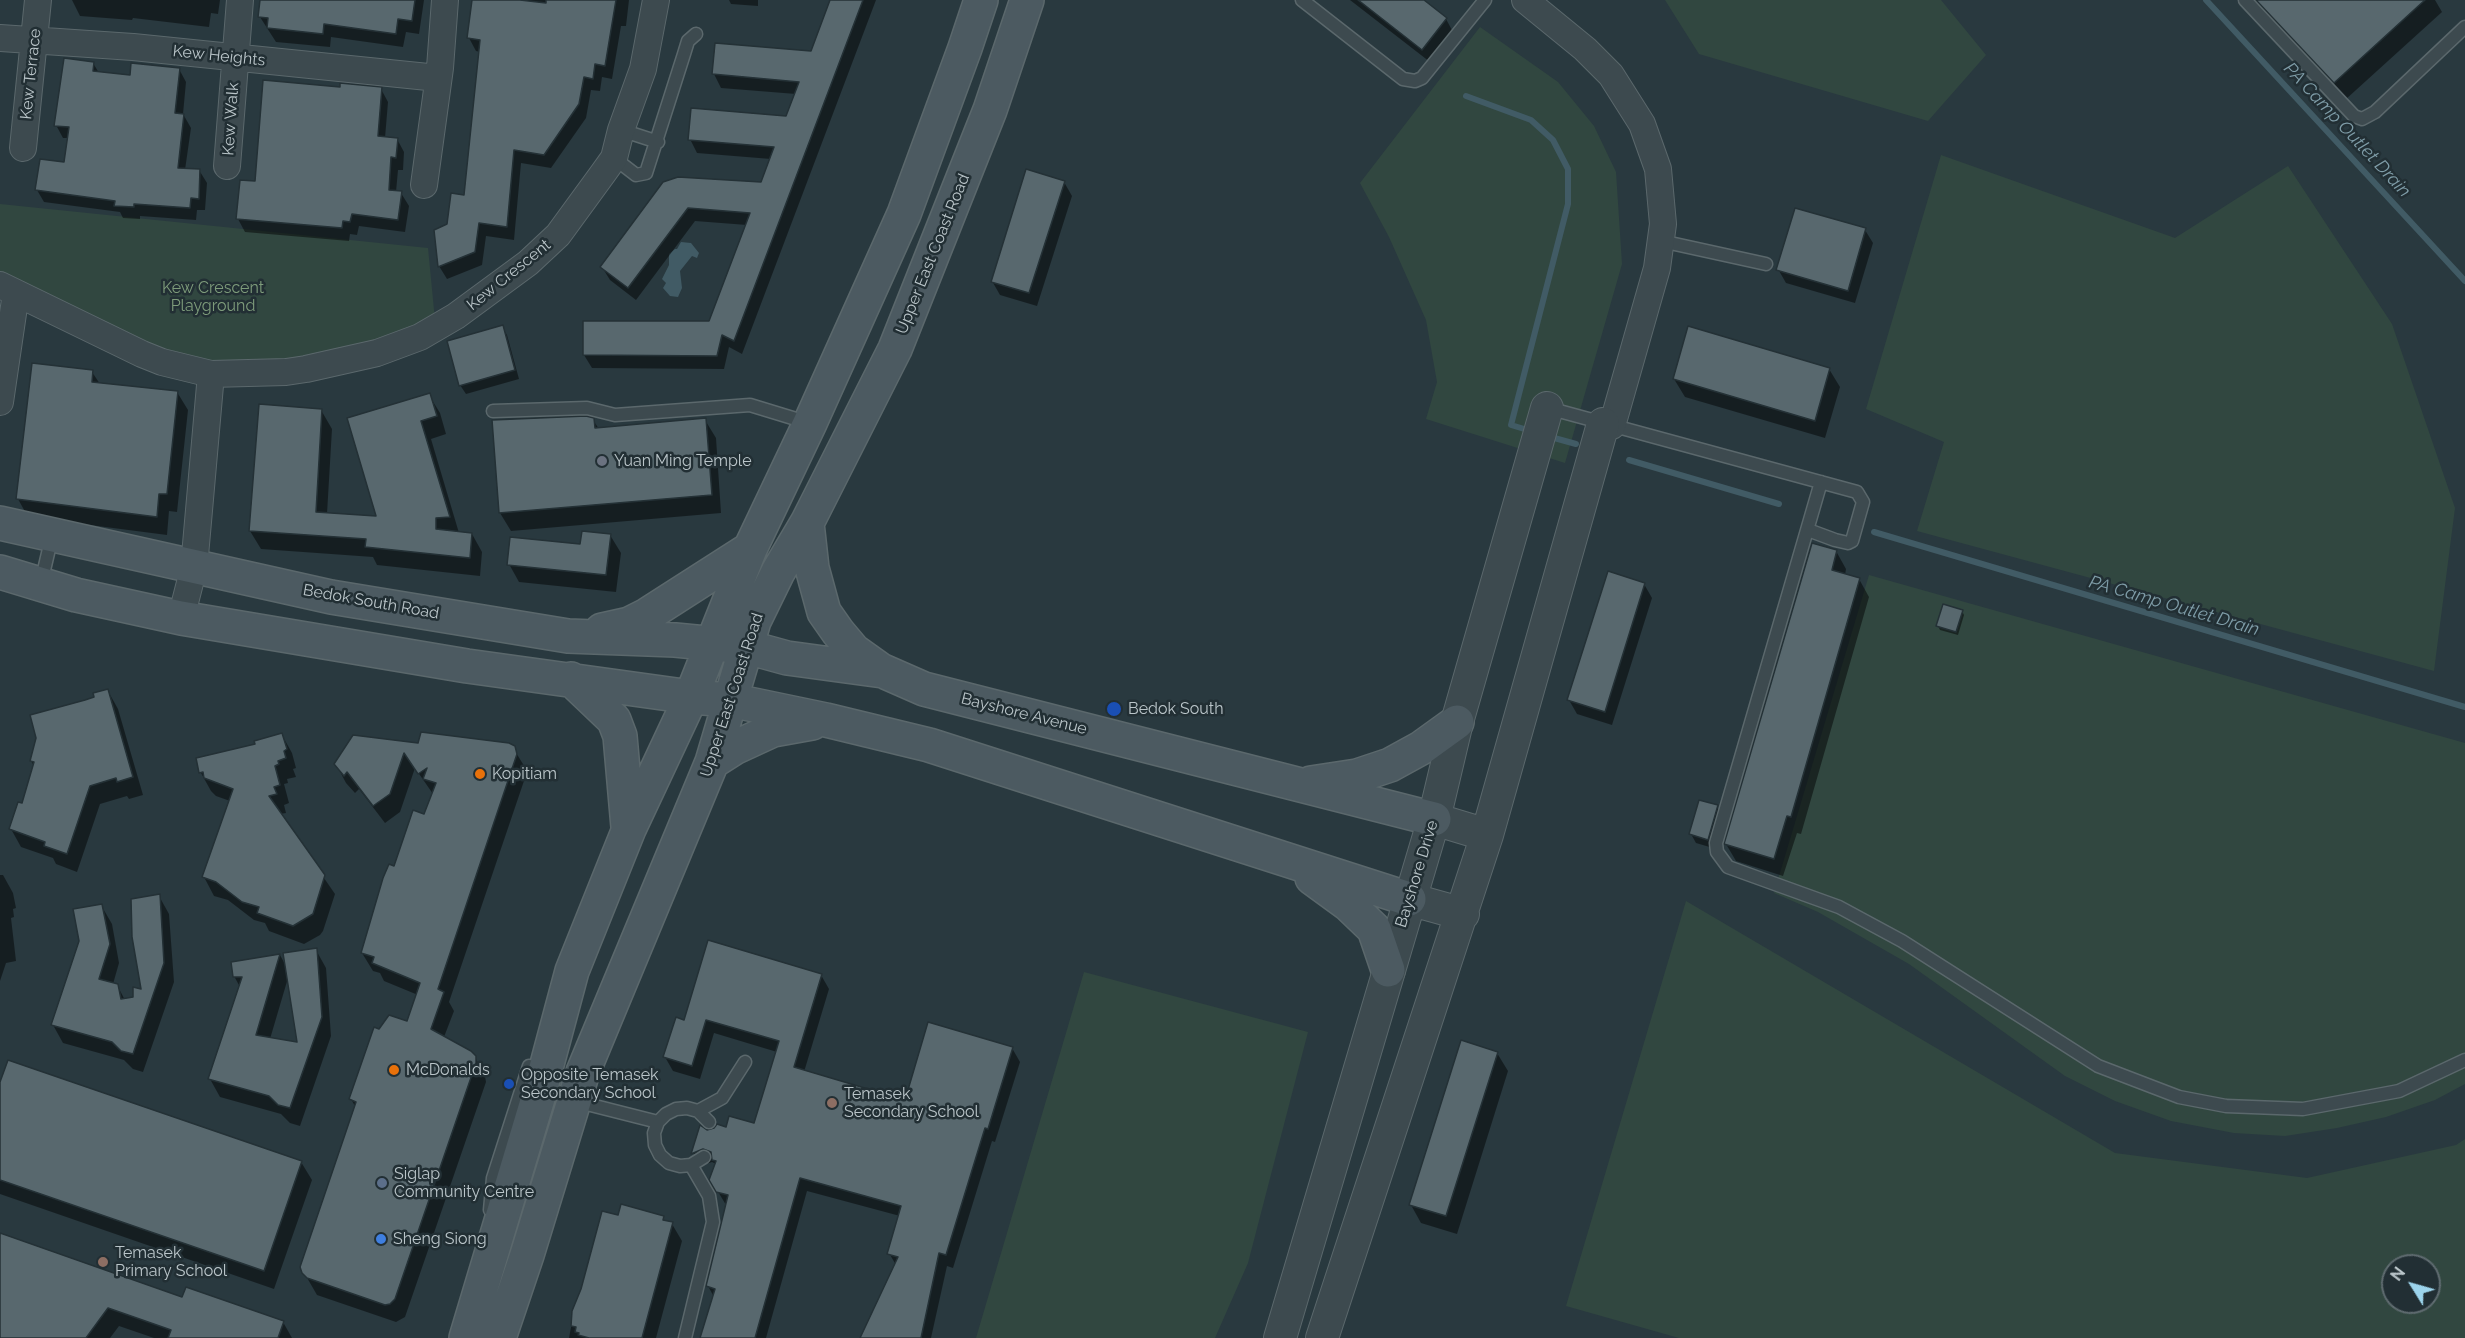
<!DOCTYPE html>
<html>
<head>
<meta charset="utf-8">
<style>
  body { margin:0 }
  #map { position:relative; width:2465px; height:1338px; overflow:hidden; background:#29393f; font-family:Raleway,sans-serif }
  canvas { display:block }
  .north { position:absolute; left:2381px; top:1254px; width:60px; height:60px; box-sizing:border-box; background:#222f34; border:2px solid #5f6b70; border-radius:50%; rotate:307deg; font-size:16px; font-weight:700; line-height:24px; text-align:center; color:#bac5c9 }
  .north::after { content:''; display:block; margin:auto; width:21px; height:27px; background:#9cd4ec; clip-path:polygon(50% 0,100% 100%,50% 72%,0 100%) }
</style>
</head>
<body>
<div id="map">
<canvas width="2465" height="1338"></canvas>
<div class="north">N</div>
</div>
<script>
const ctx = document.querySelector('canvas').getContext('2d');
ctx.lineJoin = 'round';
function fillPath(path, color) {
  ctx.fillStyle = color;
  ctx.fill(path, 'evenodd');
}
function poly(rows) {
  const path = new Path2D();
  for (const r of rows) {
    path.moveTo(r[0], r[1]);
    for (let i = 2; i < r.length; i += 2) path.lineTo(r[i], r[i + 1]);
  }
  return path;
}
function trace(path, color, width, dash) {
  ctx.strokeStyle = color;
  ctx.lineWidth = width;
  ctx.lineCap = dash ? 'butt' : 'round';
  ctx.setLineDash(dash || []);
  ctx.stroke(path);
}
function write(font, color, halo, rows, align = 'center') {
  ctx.font = font + ' Raleway,sans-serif';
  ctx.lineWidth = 5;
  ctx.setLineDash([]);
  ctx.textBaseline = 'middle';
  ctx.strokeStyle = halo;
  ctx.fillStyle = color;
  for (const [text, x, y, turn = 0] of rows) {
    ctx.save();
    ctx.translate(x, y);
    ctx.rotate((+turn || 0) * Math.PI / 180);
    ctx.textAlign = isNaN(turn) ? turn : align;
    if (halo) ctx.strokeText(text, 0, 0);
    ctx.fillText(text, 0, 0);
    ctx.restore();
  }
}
fillPath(poly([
  [1665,0,1941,0,1986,55,1928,121,1699,54],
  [1480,27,1558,82,1594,126,1616,172,1622,264,1565,463,1426,419,1437,382,1426,320,1389,237,1360,183],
  [1941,155,2175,238,2288,166,2392,324,2455,508,2434,671,1917,531,1944,442,1866,409],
  [0,204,428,248,435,320,321,359,198,366,0,278],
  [1869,575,2465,743,2465,1084,2435,1100,2386,1117,2337,1128,2285,1136,2234,1133,2171,1121,2115,1101,2065,1076,1909,964,1818,912,1774,893],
  [1686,901,2115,1153,2307,1178,2456,1145,2465,1139,2465,1338,1679,1338,1566,1306],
  [2393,1266,2429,1266,2429,1302,2393,1302],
  [1084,972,1308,1032,1248,1263,1215,1338,976,1338]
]), '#314740');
fillPath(poly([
  [681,242,691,243,699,253,697,258,692,256,680,271,682,288,678,297,670,296,663,288,666,283,662,279,669,265,669,254,675,249,677,249]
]), '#415b65');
fillPath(poly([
  [72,0,220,0,218,14,211,13,209,27,133,18,132,20,80,16],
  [261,0,424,0,419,34,406,32,403,47,331,37,330,47,276,42,260,17],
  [474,0,629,0,626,26,621,26,612,79,602,77,600,91,591,90,586,118,551,168,521,163,514,240,486,236,482,265,447,279,439,266,448,225,466,197,480,52,476,51,469,38],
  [729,0,758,0,758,6,731,4],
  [832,0,876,0,742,354,729,347,724,369,592,368,584,355,710,322,747,225,695,221,636,300,610,280,602,267,664,183,762,184,771,159,697,153,690,139,787,118,796,94,721,88,714,74,812,53],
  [1350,0,1421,0,1446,19,1453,32,1430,62],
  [2248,0,2435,0,2442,12,2345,100],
  [93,63,99,73,131,77,179,69,186,82,183,114,191,128,185,170,199,170,207,183,205,210,197,210,196,220,140,216,140,219,123,218,120,212,44,202,37,190,65,164,69,138,63,138,56,125],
  [342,89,381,89,388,102,385,138,397,139,404,152,403,170,398,170,396,192,401,193,409,206,405,232,359,226,357,235,350,234,349,241,245,232,238,219,256,183],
  [1064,182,1072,196,1037,306,1000,295,992,281],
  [1865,230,1873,243,1855,303,1786,283,1778,269],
  [502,327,507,335,519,379,466,394,460,385],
  [1829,369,1840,387,1825,438,1685,397,1674,379],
  [92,372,100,384,177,392,188,410,177,512,169,511,167,535,28,517,18,499],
  [429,395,440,413,446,434,431,439,459,533,472,534,482,552,480,576,377,565,373,557,261,549,250,531,321,410,332,429,327,514,378,517],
  [593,420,599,429,705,420,716,438,721,513,511,531,500,513],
  [610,535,621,553,616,592,519,582,509,564,582,546],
  [1836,551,1846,569,1845,575,1859,579,1869,597,1801,834,1797,833,1783,876,1736,861,1726,844],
  [1644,584,1652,598,1612,725,1577,714,1569,700],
  [1962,611,1964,615,1958,635,1940,630,1938,626],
  [108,691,118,709,143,795,129,799,127,796,100,804,77,872,56,864,53,858,21,847,11,829,23,805,34,766,31,761,85,702],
  [282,735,292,753,296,768,293,769,296,777,287,779,288,783,284,784,289,803,284,805,286,813,280,814,335,894,323,931,320,935,304,944,269,931,265,923,254,920,228,900,214,896,204,877,230,801,216,796,211,791,201,773,197,759,257,745],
  [419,744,515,751,526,769,526,775,449,1002,454,1011,444,1037,475,1057,485,1076,486,1082,405,1317,396,1322,317,1295,306,1276,356,1108,351,1099,380,1030,408,1023,418,995,384,981,380,973,373,971,362,953,395,868,425,816,433,794,415,768,400,812,385,823,359,789,355,793,346,783,336,764],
  [1717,807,1722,816,1713,848,1696,843,1691,834],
  [0,875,3,875,13,893,16,908,13,909,14,917,11,918,16,961,6,963,0,981],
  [159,896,169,914,174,982,143,1072,133,1069,124,1060,63,1043,53,1025,101,905,112,924,119,963,113,984,117,985,125,1000,135,999,142,991],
  [316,950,326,968,331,1036,300,1126,290,1123,281,1114,220,1097,210,1079,240,987,234,976,280,955,286,966],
  [288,978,299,1044,270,1039],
  [821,975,829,989,804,1072,906,1102,1012,1048,1020,1062,995,1142,992,1141,953,1268,947,1266,931,1338,863,1338,896,1265,889,1253,900,1216,807,1191,766,1338,702,1338,714,1297,708,1286,726,1205,711,1180,716,1164,712,1162,700,1166,693,1153,701,1127,707,1132,755,1125,777,1052,714,1033,700,1079,673,1071,665,1057,685,1022],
  [1497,1053,1508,1071,1457,1234,1421,1223,1411,1205],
  [0,1087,301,1162,312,1180,274,1289,0,1194],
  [619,1217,663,1217,665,1222,672,1224,682,1241,656,1338,569,1338,574,1311],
  [0,1235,183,1299,283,1322,292,1338,154,1338,119,1326,110,1338,0,1338]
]), '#0007');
trace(poly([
  [2206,0,2465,281],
  [1466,96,1531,120,1553,140,1568,169,1568,204,1511,425,1531,431],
  [1547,436,1576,444],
  [1629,460,1779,504],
  [1874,532,2465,707]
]), '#415b65', 6);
const building = poly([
  [260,0,415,0,412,21,398,19,396,34,324,24,323,34,267,28,268,18,258,17,260,0],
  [472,0,520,0,546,3,546,0,616,0,605,66,595,64,593,79,584,77,579,104,544,155,514,150,507,227,479,223,475,252,438,267,434,230,447,224,451,193,464,195,480,40,467,38,472,0],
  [830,0,863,0,734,341,722,335,717,356,583,355,583,321,709,321,750,213,688,208,628,288,600,267,663,182,678,177,761,182,774,147,688,140,691,108,786,116,799,82,712,74,715,43,811,51,830,0],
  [1358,0,1424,0,1447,18,1422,50,1358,0],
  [2256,0,2425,0,2334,83,2256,0],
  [64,58,94,62,93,71,130,75,131,63,180,68,175,113,184,114,178,168,200,169,199,199,191,198,190,208,134,204,134,207,114,206,115,201,35,190,40,159,64,162,69,127,54,126,64,58],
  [263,80,340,87,340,83,382,87,378,136,398,138,396,158,391,157,389,190,402,191,398,220,352,214,350,222,343,221,342,228,236,219,240,180,255,181,263,80],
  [1026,169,1065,181,1029,293,991,282,1026,169],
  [1795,208,1866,228,1848,291,1776,270,1795,208],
  [503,325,515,370,459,386,447,341,503,325],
  [1688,326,1830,368,1815,421,1673,379,1688,326],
  [32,363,93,370,92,382,178,391,167,494,159,494,157,517,16,499,32,363],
  [430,393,437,416,421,421,450,517,436,518,436,529,472,533,470,558,365,547,366,539,249,531,259,404,322,409,316,512,376,516,347,418,430,393],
  [586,416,594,418,595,428,706,418,712,495,499,513,492,420,586,416],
  [582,531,611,534,606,575,507,565,510,537,580,544,582,531],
  [1812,543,1837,550,1832,570,1860,578,1791,817,1787,816,1774,859,1724,844,1812,543],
  [1608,571,1645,583,1605,712,1567,700,1608,571],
  [1943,604,1963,610,1956,632,1936,626,1943,604],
  [108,689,133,777,117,782,116,778,90,786,67,854,44,846,45,842,9,829,18,802,22,803,34,762,30,761,36,738,30,715,85,700,94,697,93,693,108,689],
  [421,732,509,743,515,746,517,754,438,989,444,992,431,1029,471,1051,476,1056,476,1063,395,1299,390,1304,385,1305,307,1278,302,1273,300,1267,356,1102,349,1099,374,1027,379,1029,389,1015,407,1021,420,983,372,963,374,957,361,953,383,878,389,864,394,866,413,810,424,814,436,783,423,779,427,768,418,774,404,753,390,794,373,806,347,772,344,776,334,764,353,735,418,743,421,732],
  [282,733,287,749,284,751,286,758,278,761,279,764,275,766,280,785,274,787,277,794,269,796,325,875,313,914,293,926,257,913,259,907,242,902,216,882,202,877,233,789,204,778,203,772,199,773,196,758,255,744,254,741,282,733],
  [1699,800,1718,805,1708,840,1689,834,1699,800],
  [160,894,164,963,133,1054,121,1051,112,1042,51,1025,79,941,73,909,102,904,110,944,99,979,118,984,121,999,133,997,133,987,141,989,132,937,131,899,160,894],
  [708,940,822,974,794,1067,905,1100,928,1022,1013,1047,988,1129,985,1128,946,1255,939,1253,921,1338,860,1338,898,1257,887,1254,901,1206,800,1178,755,1338,700,1338,715,1289,706,1286,728,1195,716,1192,709,1180,716,1161,712,1160,711,1152,703,1149,691,1154,700,1125,707,1130,714,1128,717,1124,726,1127,729,1116,754,1123,779,1041,706,1020,692,1066,663,1057,676,1017,684,1020,708,940],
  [317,948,322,1017,290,1108,278,1105,269,1096,208,1079,242,977,233,977,231,962,280,954,256,1035,297,1042,283,953,317,948],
  [1461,1040,1498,1052,1446,1216,1409,1205,1461,1040],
  [8,1060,302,1161,264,1271,0,1180,0,1082,8,1060],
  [621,1204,664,1216,663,1220,673,1222,642,1338,589,1338,578,1335,579,1333,575,1332,576,1327,571,1326,572,1311,581,1289,602,1211,618,1215,621,1204],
  [0,1233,182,1297,186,1287,284,1321,278,1338,168,1338,171,1330,108,1308,86,1338,0,1338,0,1233]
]);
fillPath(building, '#58686e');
trace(building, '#243136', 1.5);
const service = poly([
  [1302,0,1403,79,1415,81,1422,78,1485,0],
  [2245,0,2354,116,2362,119,2375,112,2465,27],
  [621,130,658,142],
  [614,158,636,175,646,173,684,54,688,41,696,34],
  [1661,241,1766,264],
  [1548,408,1857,492,1863,502,1852,541,1848,543,1835,540,1808,530],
  [493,411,587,408,615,415,750,405,809,423],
  [1821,482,1716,843,1717,852,1728,867,1839,907,1902,941,2098,1066,2179,1097,2226,1106,2303,1109,2399,1091,2465,1060],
  [41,583,52,536],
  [575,1101,658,1122],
  [698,1111,722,1098,745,1062],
  [704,1157,691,1165,680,1166,669,1163,660,1155,655,1145,654,1133,658,1122,666,1114,676,1109,687,1108,698,1111,709,1122],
  [490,1210,493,1178,529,1066],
  [685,1338,713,1222,709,1196,691,1165]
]);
const minor = poly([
  [1525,0,1585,49,1611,75,1642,124,1658,169,1663,224,1657,268,1612,426],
  [0,38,133,47,438,78],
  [23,148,38,0],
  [227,166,240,0],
  [424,185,440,68,445,0],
  [0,285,142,354,162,362,211,374,286,372,306,369,377,353,420,337,456,316,528,263,558,235,604,172,614,158,621,130,643,69,656,0],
  [0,402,16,293],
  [181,618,194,567,211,374]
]);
const tertiary = poly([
  [1434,819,1487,835],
  [1409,899,1463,914],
  [1280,1338,1434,819,1457,722,1547,408],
  [1322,1338,1487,835,1603,424]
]);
const secondary = poly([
  [0,523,331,597,568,636,675,640,747,647,787,658,883,671,924,689,1434,819],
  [807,523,812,568,824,612,838,632,854,651,882,671],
  [0,572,76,595,181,618,467,666,691,697,730,700,826,720,929,745,1409,899],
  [602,630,629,624,647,615,750,549],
  [571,679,614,720,620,736,628,827],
  [712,762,734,748,773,730,812,723],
  [1311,783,1357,776,1390,765,1421,748,1457,722],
  [1312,878,1349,905,1374,929,1388,970],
  [466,1338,538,1098,572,971,629,829,691,697,750,549,810,423,904,214,965,48,981,0],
  [499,1338,527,1255,583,1072,712,762,754,621,778,572,807,523,895,349,990,110,1027,0]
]);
trace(service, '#5b686c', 15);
trace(minor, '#5b686c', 28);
trace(tertiary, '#5b686c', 34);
trace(secondary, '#5b686c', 36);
trace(service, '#3d4a4f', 12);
trace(minor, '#3d4a4f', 26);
trace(tertiary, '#3d4a4f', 32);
trace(secondary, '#4c5a61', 33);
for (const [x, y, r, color] of [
  [602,461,6,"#6b7280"],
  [1114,709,8,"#1a4fb4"],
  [480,774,6,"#e8710a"],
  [394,1070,6,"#e8710a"],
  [509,1084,6,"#1a4fb4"],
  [832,1103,6,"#8d6e63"],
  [382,1183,6,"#5c6f8a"],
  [381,1239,6,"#3f7fe0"],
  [103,1262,6,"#8d6e63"]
]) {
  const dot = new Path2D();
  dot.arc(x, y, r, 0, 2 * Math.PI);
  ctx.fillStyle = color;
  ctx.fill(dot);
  trace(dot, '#222f34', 2);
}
write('16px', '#bac5c9', '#222f34', [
  ["Kew Heights",219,56,6],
  ["Kew Terrace",31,74,-84],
  ["Kew Walk",231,119,-86],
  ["Upper East Coast Road",933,254,-68],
  ["Kew Crescent",509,275,-39],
  ["Bedok South Road",371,602,10],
  ["Upper East Coast Road",732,695,-72],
  ["Bayshore Avenue",1024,714,14],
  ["Bayshore Drive",1417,874,-73]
]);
write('16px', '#7e9c7b', '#222f34', [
  ["Kew Crescent",213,288],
  ["Playground",213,306]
]);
write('16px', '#bac5c9', '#222f34', [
  ["Yuan Ming Temple",614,461],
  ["Bedok South",1128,709],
  ["Kopitiam",492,774],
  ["McDonalds",406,1070],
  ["Opposite Temasek",521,1075],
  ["Secondary School",521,1093],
  ["Temasek",844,1094],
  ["Secondary School",844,1112],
  ["Siglap",394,1174],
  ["Community Centre",394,1192],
  ["Sheng Siong",393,1239],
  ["Temasek",115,1253],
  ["Primary School",115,1271]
], 'left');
write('italic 18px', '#7f9da8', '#222f34', [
  ["PA Camp Outlet Drain",2347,130,47],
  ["PA Camp Outlet Drain",2174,606,16]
]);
</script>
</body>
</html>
